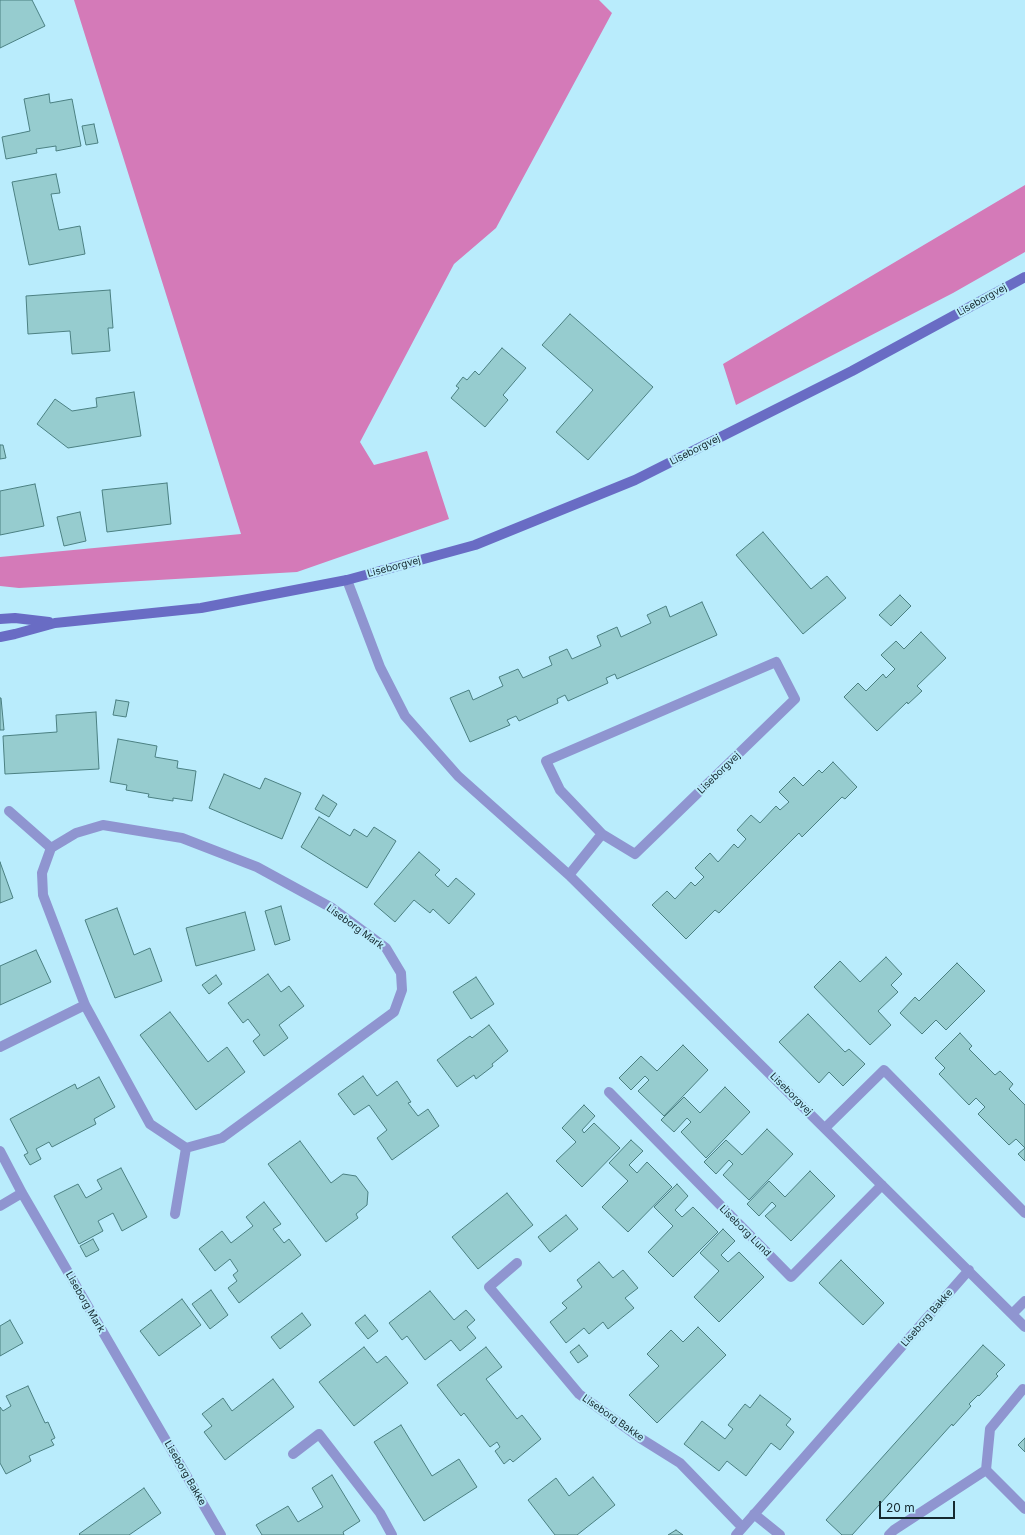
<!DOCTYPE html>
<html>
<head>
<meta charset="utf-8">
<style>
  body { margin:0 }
  #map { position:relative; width:1025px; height:1535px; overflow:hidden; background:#b9ecfc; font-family:Inter,sans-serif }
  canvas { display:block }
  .scale { position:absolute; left:879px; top:1501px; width:76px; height:18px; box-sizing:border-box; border:2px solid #15292f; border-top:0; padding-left:5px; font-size:12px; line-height:14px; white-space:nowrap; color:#15292f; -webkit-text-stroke:3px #b9ecfc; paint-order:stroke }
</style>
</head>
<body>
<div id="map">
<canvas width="1025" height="1535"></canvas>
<div class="scale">20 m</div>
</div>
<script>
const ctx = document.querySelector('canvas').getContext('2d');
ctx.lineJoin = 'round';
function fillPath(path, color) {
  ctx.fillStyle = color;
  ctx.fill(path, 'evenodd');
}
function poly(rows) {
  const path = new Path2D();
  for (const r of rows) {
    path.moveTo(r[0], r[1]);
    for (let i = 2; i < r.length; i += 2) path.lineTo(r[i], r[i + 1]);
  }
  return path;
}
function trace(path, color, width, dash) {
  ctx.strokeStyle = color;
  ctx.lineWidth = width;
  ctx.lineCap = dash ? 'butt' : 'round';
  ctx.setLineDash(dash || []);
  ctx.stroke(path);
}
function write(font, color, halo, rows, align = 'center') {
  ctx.font = font + ' Inter,sans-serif';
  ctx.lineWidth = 4;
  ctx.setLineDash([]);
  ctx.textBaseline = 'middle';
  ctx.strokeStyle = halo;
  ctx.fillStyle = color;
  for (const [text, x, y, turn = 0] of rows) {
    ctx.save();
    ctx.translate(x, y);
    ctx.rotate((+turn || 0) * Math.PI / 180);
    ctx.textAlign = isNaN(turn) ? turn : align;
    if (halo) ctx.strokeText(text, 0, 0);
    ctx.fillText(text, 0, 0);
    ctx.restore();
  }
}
fillPath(poly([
  [74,0,599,0,612,13,496,228,454,264,360,442,374,465,427,451,449,519,297,572,19,588,0,586,0,557,241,534],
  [1025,185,1025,252,953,293,736,405,723,364]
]), '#d47ab8');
const building = poly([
  [0,0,32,0,45,26,0,48,0,0],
  [49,94,50,103,72,99,81,146,56,151,56,146,36,149,37,153,6,159,2,137,30,131,24,99,49,94],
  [94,124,98,143,86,145,82,126,94,124],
  [56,174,60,193,51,194,59,230,80,226,85,254,29,265,12,182,56,174],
  [110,290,113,328,108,328,110,351,72,354,70,331,28,334,26,296,110,290],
  [570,314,653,387,588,460,556,432,593,390,542,345,570,314],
  [502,348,526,368,503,395,508,400,485,427,451,398,459,388,456,386,463,377,467,380,475,371,479,375,502,348],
  [134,392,141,436,68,448,37,424,55,399,72,411,97,407,96,398,134,392],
  [0,445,3,445,6,458,0,459,0,445],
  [167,483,171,524,107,532,102,490,167,483],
  [35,484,44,526,0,535,0,491,35,484],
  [80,512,86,541,64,546,57,517,80,512],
  [763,532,811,589,827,576,846,598,803,634,736,555,763,532],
  [900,595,911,606,891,626,879,615,900,595],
  [702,602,717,635,617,679,615,674,606,678,608,683,568,701,565,695,557,699,558,703,519,721,516,716,507,720,510,725,470,742,450,698,469,690,473,700,503,686,499,677,518,669,523,678,552,665,549,657,567,649,572,659,601,646,597,636,617,627,621,637,651,623,647,615,666,606,670,617,702,602],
  [921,632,946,658,917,686,922,691,908,704,907,702,877,731,844,697,858,683,866,691,883,674,886,678,895,669,881,655,896,641,904,649,921,632],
  [0,698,1,698,4,730,0,730,0,698],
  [116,700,129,702,126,717,113,715,116,700],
  [96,712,99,769,5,774,3,736,57,732,56,715,96,712],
  [118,739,157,746,155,757,178,761,177,768,196,771,192,801,173,798,173,801,148,797,149,794,126,790,127,785,110,782,118,739],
  [833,762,857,787,845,799,842,797,802,837,799,833,719,913,715,910,686,939,652,905,667,891,675,899,691,882,695,886,704,877,695,868,710,853,718,862,734,844,738,848,746,839,737,830,751,815,760,823,776,806,780,810,789,802,779,792,794,777,803,786,819,770,822,773,833,762],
  [224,774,260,789,265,778,301,793,282,839,209,808,224,774],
  [323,795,337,804,329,817,315,809,323,795],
  [319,817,350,836,354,829,367,837,374,827,396,841,367,888,301,847,319,817],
  [419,852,440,870,435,875,448,887,456,878,475,894,449,924,433,909,430,913,414,900,395,922,374,904,419,852],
  [0,862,13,898,0,903,0,862],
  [281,906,290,940,275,945,265,911,281,906],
  [117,908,134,955,150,948,162,981,115,998,85,920,117,908],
  [245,912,255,950,196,966,186,928,245,912],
  [36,950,51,982,0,1005,0,966,36,950],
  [886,957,902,974,891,985,898,992,878,1011,891,1025,870,1045,814,987,840,961,860,982,886,957],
  [957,963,985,991,946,1030,936,1020,922,1034,900,1013,915,997,919,1001,957,963],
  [268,974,281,992,289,986,304,1006,279,1025,288,1038,264,1056,253,1041,260,1035,248,1019,243,1023,228,1003,268,974],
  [216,975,222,984,209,994,202,985,216,975],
  [476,977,494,1004,471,1019,453,992,476,977],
  [170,1012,208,1062,227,1047,245,1072,196,1110,140,1035,170,1012],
  [808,1014,845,1052,849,1049,865,1064,843,1086,829,1072,819,1083,779,1042,808,1014],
  [489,1025,508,1051,492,1064,493,1066,476,1079,474,1075,457,1087,437,1060,470,1036,472,1038,489,1025],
  [960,1033,972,1046,969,1049,995,1075,1000,1071,1013,1084,1009,1089,1025,1105,1025,1161,1018,1154,1025,1148,1016,1139,1009,1145,978,1114,985,1107,976,1098,969,1105,939,1074,945,1068,935,1058,960,1033],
  [683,1045,708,1070,664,1116,638,1091,649,1080,645,1076,631,1090,619,1078,641,1056,657,1071,683,1045],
  [363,1076,377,1096,397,1081,411,1102,408,1103,418,1116,428,1109,439,1126,392,1160,377,1138,387,1130,369,1105,354,1115,338,1094,363,1076],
  [99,1077,115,1107,94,1119,96,1124,52,1147,49,1142,36,1149,41,1159,30,1165,24,1155,28,1153,10,1119,75,1084,77,1089,99,1077],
  [725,1087,750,1112,706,1158,681,1132,691,1122,687,1118,674,1132,661,1120,684,1097,700,1113,725,1087],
  [584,1105,595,1116,582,1130,584,1133,594,1123,620,1148,582,1187,556,1161,576,1142,562,1128,584,1105],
  [767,1129,793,1154,749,1200,723,1175,733,1164,729,1160,716,1174,704,1162,726,1140,742,1155,767,1129],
  [631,1140,643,1151,629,1165,637,1173,647,1162,672,1187,628,1232,602,1207,628,1181,609,1163,631,1140],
  [300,1141,331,1183,343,1174,356,1176,368,1192,367,1205,356,1214,358,1218,326,1242,268,1164,300,1141],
  [121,1168,147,1217,122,1231,113,1213,98,1221,103,1231,79,1244,54,1196,78,1184,86,1198,102,1189,97,1180,121,1168],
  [810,1171,835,1196,791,1241,765,1216,776,1206,772,1202,759,1216,747,1204,769,1181,785,1197,810,1171],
  [677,1184,688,1196,675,1210,682,1217,693,1207,718,1232,673,1277,648,1252,673,1226,654,1207,677,1184],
  [507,1193,533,1225,478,1269,452,1237,507,1193],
  [264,1202,281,1224,273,1229,284,1243,289,1239,301,1255,239,1303,228,1288,237,1281,233,1275,238,1271,230,1259,215,1271,199,1249,222,1231,231,1243,253,1226,246,1217,264,1202],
  [566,1215,578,1229,550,1252,538,1237,566,1215],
  [723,1229,735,1241,721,1255,728,1262,739,1252,764,1277,719,1322,694,1297,719,1271,700,1253,723,1229],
  [93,1239,99,1250,86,1257,80,1246,93,1239],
  [841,1260,884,1303,863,1325,819,1283,841,1260],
  [599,1262,613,1278,623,1270,638,1288,625,1298,634,1308,608,1329,603,1322,589,1334,584,1328,566,1343,550,1322,567,1308,562,1303,582,1287,577,1280,599,1262],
  [211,1290,228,1315,210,1329,192,1304,211,1290],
  [430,1291,454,1320,466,1310,475,1320,467,1327,476,1338,460,1351,451,1340,425,1360,407,1336,402,1340,389,1323,430,1291],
  [182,1299,201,1325,159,1356,140,1331,182,1299],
  [302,1313,311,1325,280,1349,271,1337,302,1313],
  [365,1315,378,1331,368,1339,355,1323,365,1315],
  [10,1320,23,1343,0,1356,0,1326,10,1320],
  [698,1327,726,1355,657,1423,629,1395,659,1366,647,1354,671,1330,683,1342,698,1327],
  [579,1345,588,1356,578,1363,570,1352,579,1345],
  [983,1345,1005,1365,996,1374,998,1376,979,1396,978,1395,969,1404,971,1406,953,1426,952,1424,852,1535,842,1535,826,1520,983,1345],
  [364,1347,377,1363,386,1356,408,1383,354,1426,319,1382,364,1347],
  [486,1347,502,1367,486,1379,517,1419,522,1415,541,1439,513,1462,510,1459,504,1464,495,1451,500,1447,497,1442,490,1447,464,1413,461,1416,437,1385,486,1347],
  [273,1379,294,1407,225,1460,204,1432,212,1426,202,1414,223,1398,232,1411,273,1379],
  [28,1386,45,1423,48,1422,55,1438,51,1440,54,1445,29,1456,31,1461,6,1474,0,1463,0,1407,3,1411,11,1406,6,1396,28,1386],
  [760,1395,791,1419,786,1425,794,1432,780,1450,771,1443,746,1476,727,1461,719,1471,684,1444,702,1421,725,1439,733,1429,728,1425,745,1404,750,1408,760,1395],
  [401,1425,432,1476,459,1459,477,1487,424,1521,374,1442,401,1425],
  [1025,1438,1025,1452,1018,1445,1025,1438],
  [332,1475,360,1521,343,1532,344,1535,262,1535,256,1525,288,1506,298,1522,323,1507,312,1488,332,1475],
  [593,1477,615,1505,577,1535,555,1535,528,1500,556,1478,569,1496,593,1477],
  [144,1488,161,1513,129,1535,80,1535,79,1534,144,1488],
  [676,1530,683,1535,668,1535,676,1530]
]);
fillPath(building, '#96cccf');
trace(building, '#4b8082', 1);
trace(poly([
  [347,580,380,667,405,716,458,776,569,875,1025,1327],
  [9,811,51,848],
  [103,825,182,838,257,867,332,908,386,948,401,973,402,990,394,1012,222,1138,186,1148,150,1124,85,1005,43,895,42,873,51,848,76,833,103,825],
  [569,875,602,834,635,854,795,699,776,662,546,761,560,790,602,834],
  [0,1047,85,1005],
  [609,1092,791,1277,882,1185],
  [825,1128,884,1070,1025,1213],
  [0,1151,22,1193,221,1535],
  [0,1206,22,1193],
  [175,1214,186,1148],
  [517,1263,489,1287,579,1394,640,1438,680,1463,742,1527],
  [1012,1314,1025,1301],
  [293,1454,319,1434,380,1513,392,1535],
  [986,1470,1025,1509],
  [754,1514,780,1535],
  [736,1535,969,1270],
  [889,1535,894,1530,986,1470,990,1429,1023,1389]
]), '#8f95d0', 10);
trace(poly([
  [0,619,15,618,49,622],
  [0,637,15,634,55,623,201,608,347,580,475,545,635,480,852,371,1025,277]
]), '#696cc4', 10);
write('10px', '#15292f', '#b9ecfc', [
  ["Liseborgvej",982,300,-29],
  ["Liseborgvej",695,450,-27],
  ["Liseborgvej",394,567,-15],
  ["Liseborgvej",719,773,-44],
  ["Liseborg Mark",355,927,36],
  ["Liseborgvej",791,1094,45],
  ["Liseborg Lund",745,1231,45],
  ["Liseborg Mark",85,1302,60],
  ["Liseborg Bakke",927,1318,-49],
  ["Liseborg Bakke",613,1418,35],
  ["Liseborg Bakke",185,1473,60]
]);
</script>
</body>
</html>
